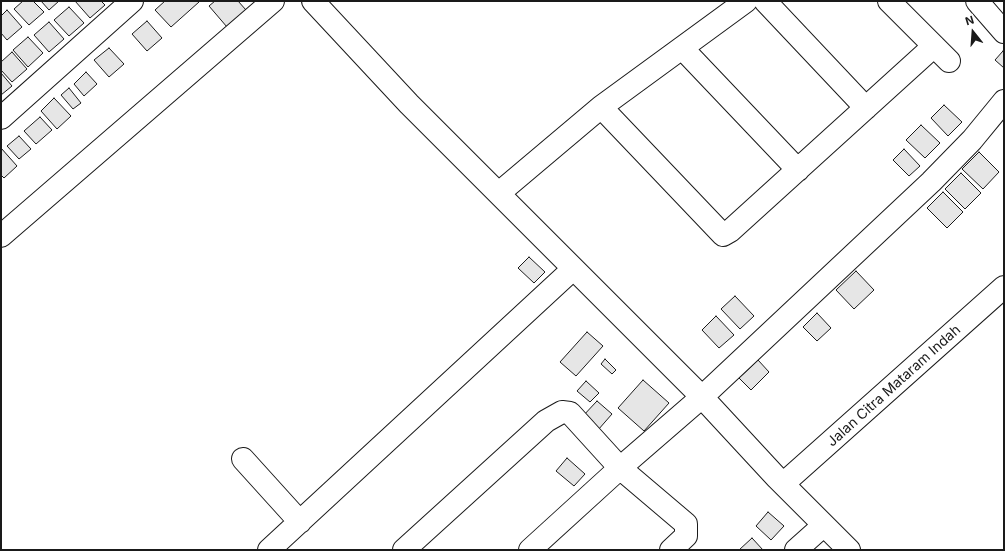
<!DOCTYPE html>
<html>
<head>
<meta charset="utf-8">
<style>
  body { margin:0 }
  #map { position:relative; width:1005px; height:551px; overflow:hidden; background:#fff; font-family:Inter,sans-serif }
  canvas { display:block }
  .frame { position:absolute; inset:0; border:2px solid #1a1a1a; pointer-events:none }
  .north { position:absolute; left:953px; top:12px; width:40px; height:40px; -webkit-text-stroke:3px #fff; paint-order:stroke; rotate:343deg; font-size:11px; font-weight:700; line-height:16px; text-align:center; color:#1a1a1a }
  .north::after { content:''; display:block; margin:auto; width:14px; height:18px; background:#1a1a1a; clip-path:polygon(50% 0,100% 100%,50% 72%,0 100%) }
</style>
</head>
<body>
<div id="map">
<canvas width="1005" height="551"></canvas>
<div class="frame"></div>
<div class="north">N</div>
</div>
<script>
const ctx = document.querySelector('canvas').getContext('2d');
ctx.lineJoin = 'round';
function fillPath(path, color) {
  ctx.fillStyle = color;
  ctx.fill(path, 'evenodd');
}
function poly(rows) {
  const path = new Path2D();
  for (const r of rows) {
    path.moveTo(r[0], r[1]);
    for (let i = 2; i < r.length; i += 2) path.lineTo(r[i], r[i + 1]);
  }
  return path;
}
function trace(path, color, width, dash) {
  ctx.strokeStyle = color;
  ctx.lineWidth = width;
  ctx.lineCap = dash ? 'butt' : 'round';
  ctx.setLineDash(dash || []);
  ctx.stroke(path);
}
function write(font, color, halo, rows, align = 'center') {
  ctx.font = font + ' Inter,sans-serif';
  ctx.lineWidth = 3;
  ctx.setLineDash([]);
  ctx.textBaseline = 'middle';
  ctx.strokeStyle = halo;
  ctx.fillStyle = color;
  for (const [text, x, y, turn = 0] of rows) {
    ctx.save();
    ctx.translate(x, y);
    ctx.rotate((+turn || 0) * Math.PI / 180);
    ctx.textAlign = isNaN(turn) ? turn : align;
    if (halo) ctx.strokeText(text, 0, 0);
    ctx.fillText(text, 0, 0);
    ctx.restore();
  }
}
const building = poly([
  [23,1,33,1,44,12,29,25,14,9,23,1],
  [41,1,59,1,49,10,41,1],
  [75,1,101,1,105,5,90,18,75,1],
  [165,1,198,1,199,2,171,27,155,10,165,1],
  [215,1,238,1,246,10,227,27,209,6,215,1],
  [69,7,84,23,69,36,54,20,69,7],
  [7,10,22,27,7,40,1,33,1,16,7,10],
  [147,21,162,38,147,51,132,34,147,21],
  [49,22,64,39,49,52,34,35,49,22],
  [28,37,43,53,28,67,13,50,28,37],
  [109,48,124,64,109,77,94,60,109,48],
  [1003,51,1004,52,1004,68,995,60,1003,51],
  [12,52,27,69,12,82,1,70,1,62,12,52],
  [86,72,97,84,84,96,74,84,86,72],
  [1,73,12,86,1,95,1,73],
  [69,88,81,103,73,109,61,95,69,88],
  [54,98,71,116,57,129,41,111,54,98],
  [944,105,962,122,948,136,931,118,944,105],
  [40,117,52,130,36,144,24,131,40,117],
  [921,125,940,143,925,158,906,140,921,125],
  [19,136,31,149,19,159,7,146,19,136],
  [1,148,17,166,4,178,1,175,1,148],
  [904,149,920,166,909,176,893,160,904,149],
  [979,152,999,172,983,189,962,169,979,152],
  [961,173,981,193,965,209,945,189,961,173],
  [943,192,963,212,947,228,927,208,943,192],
  [529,257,545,272,534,283,518,268,529,257],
  [856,271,874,290,854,309,836,290,856,271],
  [735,296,754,316,740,329,721,309,735,296],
  [817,313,831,328,817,341,803,327,817,313],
  [716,316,734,335,719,348,702,330,716,316],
  [587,332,603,346,576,376,560,362,587,332],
  [605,359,616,370,612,374,601,364,605,359],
  [758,360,769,372,751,390,739,378,758,360],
  [643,380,669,403,644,431,618,408,643,380],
  [586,381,599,393,590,402,577,391,586,381],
  [597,401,612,414,598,430,582,417,597,401],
  [567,458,585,474,574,486,556,471,567,458],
  [768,512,784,526,771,540,756,526,768,512],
  [752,538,763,550,739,550,752,538]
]);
fillPath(building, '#e6e6e6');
trace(building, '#1a1a1a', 1);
const minor = poly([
  [313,1,409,104,702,397,777,478,849,550],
  [765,1,866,108],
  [889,1,949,61],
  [977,1,1004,32],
  [682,48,798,170],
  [601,107,723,235,730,231,934,46],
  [1,118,132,1],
  [499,193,601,107,746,1],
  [1,236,273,1],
  [243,459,300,522],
  [783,484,1004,287],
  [269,550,573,269],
  [404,550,546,421,562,412,570,413,620,468,686,524,686,536,671,550],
  [530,550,620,468,702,397,931,182,972,140,1004,101],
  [796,550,824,525]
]);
trace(minor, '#1a1a1a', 24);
trace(minor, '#fff', 22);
write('14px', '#1a1a1a', '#fff', [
  ["Jalan Citra Mataram Indah",894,386,-42]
]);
</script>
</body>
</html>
